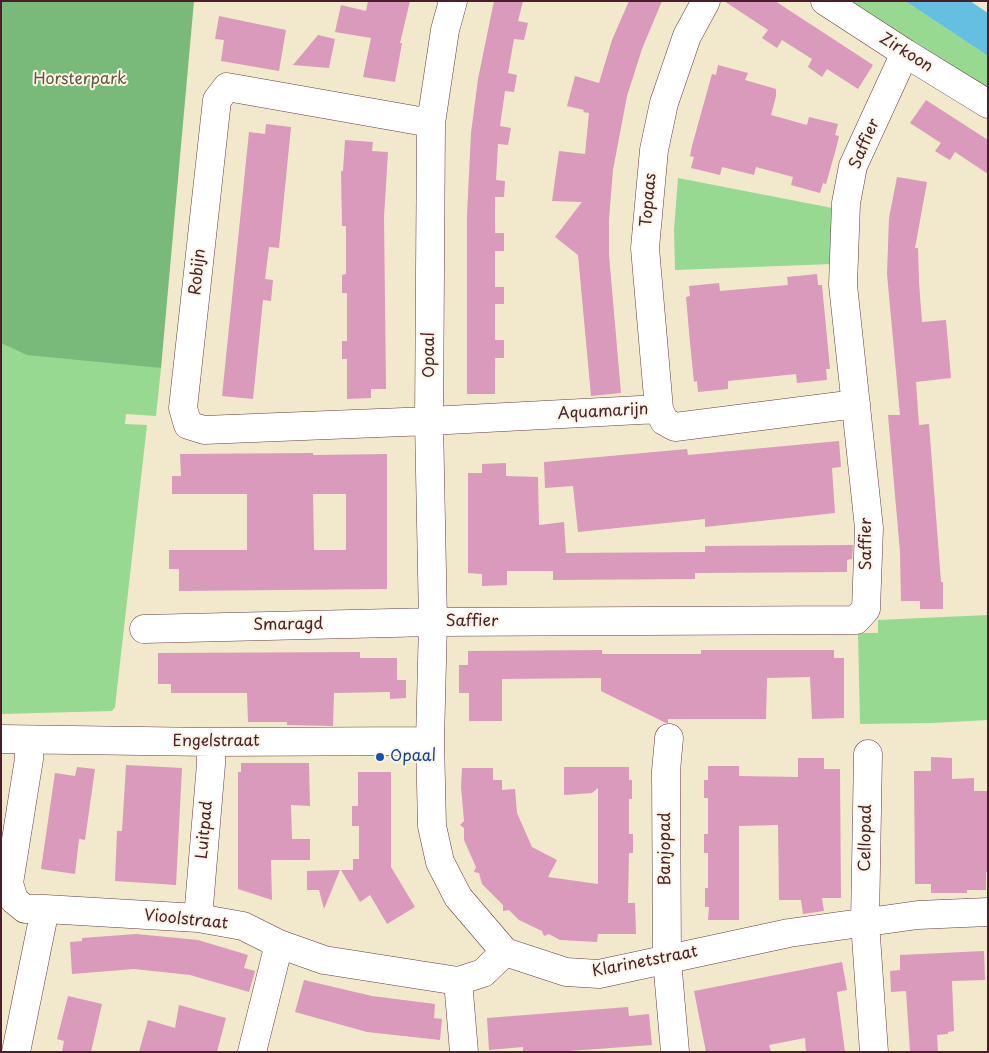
<!DOCTYPE html>
<html>
<head>
<meta charset="utf-8">
<style>
  body { margin:0 }
  #map { position:relative; width:989px; height:1053px; overflow:hidden; background:#f2e8cc; font-family:"Playpen Sans",sans-serif }
  canvas { display:block }
  .frame { position:absolute; inset:0; border:2px solid #4a1f2b; pointer-events:none }
</style>
</head>
<body>
<div id="map">
<canvas width="989" height="1053"></canvas>
<div class="frame"></div>
</div>
<script>
const ctx = document.querySelector('canvas').getContext('2d');
ctx.lineJoin = 'round';
function fillPath(path, color) {
  ctx.fillStyle = color;
  ctx.fill(path, 'evenodd');
}
function poly(rows) {
  const path = new Path2D();
  for (const r of rows) {
    path.moveTo(r[0], r[1]);
    for (let i = 2; i < r.length; i += 2) path.lineTo(r[i], r[i + 1]);
  }
  return path;
}
function trace(path, color, width, dash) {
  ctx.strokeStyle = color;
  ctx.lineWidth = width;
  ctx.lineCap = dash ? 'butt' : 'round';
  ctx.setLineDash(dash || []);
  ctx.stroke(path);
}
function write(font, color, halo, rows, align = 'center') {
  ctx.font = font + ' "Playpen Sans",sans-serif';
  ctx.lineWidth = 4;
  ctx.setLineDash([]);
  ctx.textBaseline = 'middle';
  ctx.strokeStyle = halo;
  ctx.fillStyle = color;
  for (const [text, x, y, turn = 0] of rows) {
    ctx.save();
    ctx.translate(x, y);
    ctx.rotate((+turn || 0) * Math.PI / 180);
    ctx.textAlign = isNaN(turn) ? turn : align;
    if (halo) ctx.strokeText(text, 0, 0);
    ctx.fillText(text, 0, 0);
    ctx.restore();
  }
}
fillPath(poly([
  [1,1,131,364,161,368,156,416,126,414,125,424,147,425,115,707,112,711,1,714],
  [847,1,905,1,988,56,988,93],
  [678,178,832,208,832,264,675,270,674,230],
  [988,615,988,720,932,723,860,724,858,633,878,633,878,620]
]), '#97d990');
fillPath(poly([
  [1,1,194,1,161,368,27,355,1,343]
]), '#79b97a');
fillPath(poly([
  [905,1,970,1,988,13,988,56]
]), '#64bfe1');
fillPath(poly([
  [368,1,410,1,400,43,402,43,395,82,363,77,371,38,335,32,341,5,366,11],
  [494,1,523,1,518,21,528,23,524,40,514,39,508,73,517,75,514,92,505,91,500,126,511,128,508,145,498,144,496,180,505,181,504,197,495,197,495,233,504,233,504,251,495,251,495,287,504,287,504,304,495,304,495,340,504,340,504,358,495,358,495,394,467,394,467,215,471,133,478,79],
  [629,1,662,1,642,49,627,96,613,170,609,219,609,255,621,393,591,396,578,255,555,237,582,202,552,201,559,151,585,154,589,113,583,112,584,110,567,106,575,76,599,83,612,40],
  [724,1,775,1,873,65,858,89,827,69,822,77,808,67,812,59,782,40,777,48,762,38,768,30],
  [219,16,286,30,279,71,221,61,224,40,215,39],
  [318,35,335,39,329,68,293,65],
  [718,65,748,73,745,80,776,89,776,96,771,115,807,125,809,117,838,124,835,135,839,136,837,145,826,184,823,183,820,193,791,185,793,177,756,167,754,175,722,167,720,175,691,168,694,157,690,156,692,146,712,74,716,75],
  [926,100,988,140,988,174,955,152,950,160,943,156,935,151,941,143,910,123],
  [266,124,291,127,279,248,269,247,265,279,273,280,271,301,263,300,253,399,222,396,249,132,265,134],
  [345,140,373,142,372,151,388,152,384,217,386,389,371,389,371,398,347,399,347,359,342,359,342,341,347,341,347,293,342,293,342,275,346,274,346,226,342,226,341,171,343,171],
  [897,177,927,182,915,248,918,248,919,282,922,322,946,320,951,378,916,382,919,425,929,424,941,582,943,582,943,609,920,609,920,601,901,601,900,552,888,415,900,415,887,274,889,218],
  [817,274,818,285,822,285,830,369,826,369,827,380,797,383,796,374,728,381,728,389,698,392,697,381,694,382,690,343,686,297,690,296,689,286,719,283,720,291,788,285,787,277],
  [839,441,841,467,832,468,835,513,705,527,705,519,578,532,573,486,545,488,544,462,687,449,688,455],
  [313,453,313,455,387,454,387,589,179,591,179,569,169,569,169,550,247,550,247,494,172,494,172,476,181,476,180,454],
  [313,494,346,494,346,550,314,550],
  [506,463,506,476,538,477,539,525,564,522,566,553,705,552,705,546,853,545,852,559,847,560,847,572,695,573,695,579,553,580,553,571,507,571,507,585,482,586,482,574,468,573,468,473,482,473,482,464],
  [602,650,602,654,701,654,701,650,834,650,834,658,844,658,844,718,812,719,810,677,767,678,766,719,668,719,668,723,666,723,601,691,601,678,502,679,502,721,469,721,469,693,459,693,459,665,468,665,468,651],
  [360,652,360,658,397,658,397,680,406,680,406,698,390,699,390,692,334,693,333,726,287,725,287,722,248,722,247,693,171,693,171,684,158,684,158,653],
  [931,757,952,758,952,779,974,778,974,791,988,791,988,872,986,872,986,890,967,890,967,893,931,893,931,884,915,884,914,771,931,771],
  [798,758,824,758,824,769,840,769,841,898,822,898,824,911,803,914,801,900,779,900,778,825,739,826,739,920,708,920,709,907,705,907,705,888,708,888,708,853,704,853,704,834,708,834,708,798,704,798,704,780,708,780,708,766,739,766,739,776,798,777],
  [241,763,309,763,310,806,291,805,292,839,310,839,310,860,271,860,272,900,238,889,238,772,241,772],
  [126,765,182,768,176,885,115,881,117,831,122,831],
  [77,767,95,769,85,840,79,839,75,874,41,869,55,773,75,776],
  [564,767,629,767,629,780,632,780,632,799,629,799,629,834,633,834,633,853,629,853,628,903,635,903,636,934,598,934,597,942,560,940,549,934,544,936,542,931,519,920,509,910,503,911,503,905,482,884,479,873,474,872,476,867,464,840,464,828,460,825,464,821,461,787,462,768,493,768,493,780,502,780,502,790,515,789,517,813,532,847,557,860,548,877,598,884,598,788,592,793,564,795],
  [358,772,391,772,391,867,415,907,387,924,370,895,360,902,341,870,353,870,353,859,359,859,359,826,352,826,352,806,358,806],
  [340,870,324,909,319,890,307,890,307,871],
  [136,934,198,940,248,955,244,968,255,971,249,992,190,975,134,969,72,974,70,942,82,941,82,938],
  [984,951,985,980,952,981,954,1031,948,1032,948,1034,937,1035,938,1052,910,1052,906,991,891,992,890,971,900,970,900,955],
  [842,962,847,990,837,992,845,1052,806,1052,805,1038,769,1045,771,1052,706,1052,694,991],
  [304,980,372,996,435,1004,434,1018,442,1019,440,1040,367,1032,295,1012],
  [68,996,102,1004,91,1052,62,1052,64,1041,57,1039],
  [179,1005,226,1018,217,1052,139,1052,148,1020,175,1028],
  [628,1007,629,1016,649,1014,652,1045,555,1052,523,1052,523,1047,489,1050,487,1018]
]), '#d99abb');
const minor = poly([
  [453,1,445,30,431,123,429,421,433,622,430,741,432,826,440,862,458,897,505,952,566,972,599,974,789,933,918,915,988,912],
  [825,1,905,53,988,104],
  [431,123,227,87,217,100,183,408,188,425,204,430,429,421,659,409,664,421,675,427,856,404],
  [659,409,645,248,654,150,664,103,687,36,706,1],
  [144,629,433,622,856,620,866,609,869,528,843,285,846,203,853,166,905,53],
  [669,738,666,771,667,960,675,1052],
  [1,739,211,742,430,741],
  [29,740,29,759,9,883,14,900,25,909,45,909,198,918,243,926,279,944,324,960,458,981,483,973,505,952],
  [868,754,865,922,874,1052],
  [198,918,211,764,211,742],
  [458,981,464,1052],
  [16,1052,45,909],
  [252,1052,279,944]
]);
trace(minor, '#633d43', 29);
trace(minor, '#fff', 28);
for (const [x, y, r, color] of [
  [380,757,5,"#1a4fb4"]
]) {
  const dot = new Path2D();
  dot.arc(x, y, r, 0, 2 * Math.PI);
  ctx.fillStyle = color;
  ctx.fill(dot);
  trace(dot, '#fcf5e5', 2);
}
write('16px', '#4a1f2b', '#fcf5e5', [
  ["Zirkoon",906,53,32],
  ["Saffier",865,144,-67],
  ["Topaas",649,200,-85],
  ["Robijn",198,272,-84],
  ["Opaal",430,355,-90],
  ["Aquamarijn",603,412,-3],
  ["Saffier",867,544,-90],
  ["Saffier",472,622],
  ["Smaragd",288,625,-1],
  ["Engelstraat",216,742],
  ["Luitpad",205,830,-85],
  ["Cellopad",866,838,-89],
  ["Banjopad",666,849,-90],
  ["Vioolstraat",186,920,6],
  ["Klarinetstraat",645,962,-11]
]);
write('16px', '#615749', '#fcf5e5', [
  ["Horsterpark",80,80]
]);
write('16px', '#164399', '#fcf5e5', [
  ["Opaal",390,757]
], 'left');
</script>
</body>
</html>
